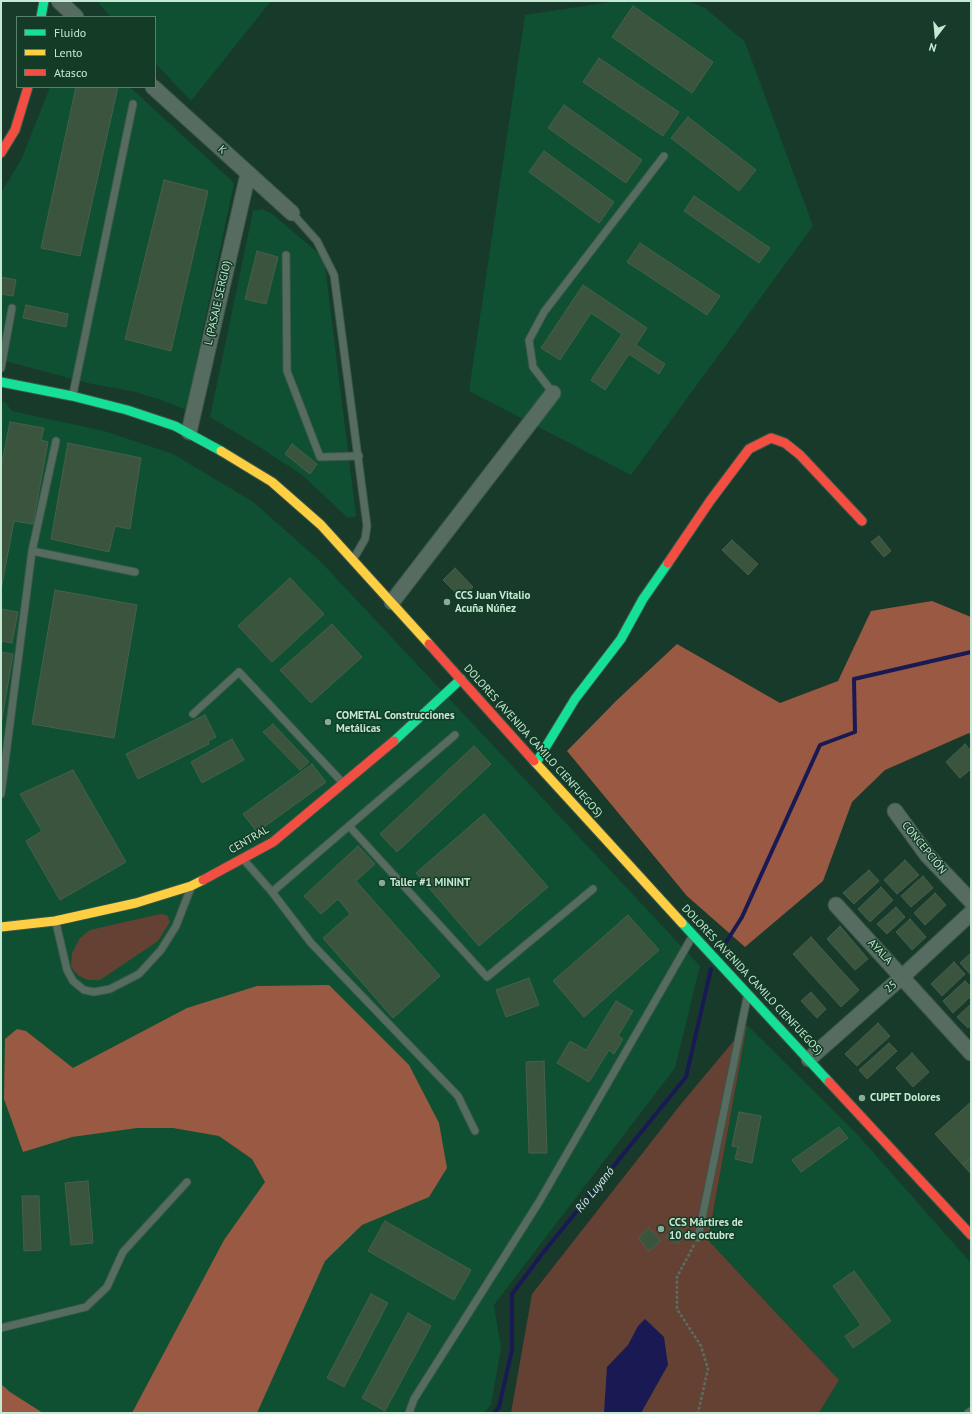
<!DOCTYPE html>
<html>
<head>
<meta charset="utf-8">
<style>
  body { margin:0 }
  #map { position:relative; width:972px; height:1414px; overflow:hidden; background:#183a2a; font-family:"PT Sans",sans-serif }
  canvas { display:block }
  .frame { position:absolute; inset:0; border:2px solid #c5e9d2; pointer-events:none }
  .legend { position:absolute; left:16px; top:16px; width:140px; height:72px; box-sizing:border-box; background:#133b26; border:1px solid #5a816b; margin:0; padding:5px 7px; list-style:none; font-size:12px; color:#c5e9d2 }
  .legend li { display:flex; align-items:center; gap:8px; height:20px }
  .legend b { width:20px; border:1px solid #5a816b }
  .north { position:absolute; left:916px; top:16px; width:40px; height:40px; -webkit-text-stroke:3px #133b26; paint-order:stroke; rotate:196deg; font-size:11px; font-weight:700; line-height:16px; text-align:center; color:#c5e9d2 }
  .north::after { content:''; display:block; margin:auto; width:14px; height:18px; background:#c5e9d2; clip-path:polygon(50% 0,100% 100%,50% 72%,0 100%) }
</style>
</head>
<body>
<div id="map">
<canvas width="972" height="1414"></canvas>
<div class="frame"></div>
<ul class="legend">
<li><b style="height:5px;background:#16e098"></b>Fluido</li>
<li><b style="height:5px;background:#ffcf43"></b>Lento</li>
<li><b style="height:5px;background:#f24e42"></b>Atasco</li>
</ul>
<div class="north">N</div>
</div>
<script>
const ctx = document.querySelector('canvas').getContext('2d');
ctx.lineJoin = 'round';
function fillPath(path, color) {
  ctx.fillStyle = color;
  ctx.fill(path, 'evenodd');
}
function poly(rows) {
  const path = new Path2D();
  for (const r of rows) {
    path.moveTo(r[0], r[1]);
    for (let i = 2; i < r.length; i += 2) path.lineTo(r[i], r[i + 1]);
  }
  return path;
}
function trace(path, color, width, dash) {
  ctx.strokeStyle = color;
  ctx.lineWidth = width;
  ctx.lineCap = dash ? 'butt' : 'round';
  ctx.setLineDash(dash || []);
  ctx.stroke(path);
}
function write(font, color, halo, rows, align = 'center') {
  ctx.font = font + ' "PT Sans",sans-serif';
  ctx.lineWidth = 3;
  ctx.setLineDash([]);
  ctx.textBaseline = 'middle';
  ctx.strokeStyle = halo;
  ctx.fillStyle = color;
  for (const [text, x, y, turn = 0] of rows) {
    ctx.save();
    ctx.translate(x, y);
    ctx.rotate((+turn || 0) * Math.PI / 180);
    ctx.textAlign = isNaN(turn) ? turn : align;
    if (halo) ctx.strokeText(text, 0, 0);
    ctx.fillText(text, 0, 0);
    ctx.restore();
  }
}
fillPath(poly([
  [101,1,271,1,191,101,155,63,155,17,111,17,99,4],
  [617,1,688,1,705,8,745,42,813,226,631,475,469,391,525,15],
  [50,87,130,87,234,183,186,410,161,400,136,392,92,384,1,360,1,193,22,158],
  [262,209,271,213,324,258,356,516,348,518,302,475,255,444,210,417,253,211],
  [1,401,5,402,12,411,104,431,173,454,252,501,320,561,700,966,675,1068,494,1305,501,1348,491,1405,484,1413,1,1413],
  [747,1025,857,1134,971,1263,971,1413,819,1413,839,1380,708,1240]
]), '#0e5031');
fillPath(poly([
  [160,914,167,915,170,922,158,941,100,980,88,980,79,976,71,967,72,953,80,938,90,930],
  [747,1025,708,1240,839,1380,819,1413,511,1413,532,1294,681,1104]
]), '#644133');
fillPath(poly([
  [932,601,971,617,971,736,969,733,885,770,852,802,823,881,745,947,687,896,567,751,617,700,677,644,780,703,838,681,871,611],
  [329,985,409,1065,439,1123,447,1168,429,1197,362,1225,325,1261,257,1413,132,1413,224,1240,265,1182,252,1159,219,1136,173,1128,137,1128,72,1137,23,1152,4,1099,5,1039,17,1029,26,1031,73,1068,187,1008,257,986],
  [1,1384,10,1392,43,1413,1,1413]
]), '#9a5942');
fillPath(poly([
  [645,1319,664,1337,668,1365,641,1413,604,1413,607,1367,628,1345,638,1326]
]), '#191a53');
trace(poly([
  [725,944,742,917,820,745,855,732,854,679,971,652],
  [494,1413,499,1407,512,1350,512,1294,542,1254,686,1077,711,969]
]), '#191a53', 4);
const building = poly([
  [633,6,713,62,692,93,612,37,633,6],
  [599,58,679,112,663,136,583,82,599,58],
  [76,87,118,87,80,256,41,248,76,87],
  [564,105,642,160,626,183,548,128,564,105],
  [688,117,756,170,739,191,671,138,688,117],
  [544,151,614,202,599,223,529,172,544,151],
  [164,180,208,191,171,351,125,339,164,180],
  [694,196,770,248,759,263,684,211,694,196],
  [640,243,720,296,707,315,627,262,640,243],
  [257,251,278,257,266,304,245,299,257,251],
  [1,277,16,280,13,296,1,294,1,277],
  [583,285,647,328,636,345,665,364,659,374,629,354,605,390,591,380,622,334,591,313,560,360,541,348,583,285],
  [26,305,68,314,66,327,23,318,26,305],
  [10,422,44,428,41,440,48,442,33,524,14,521,1,590,1,467,10,422],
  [68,443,141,458,130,529,115,526,109,552,51,539,68,443],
  [292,444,317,464,310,474,285,454,292,444],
  [879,536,891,551,884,557,871,542,879,536],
  [732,540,758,564,748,575,722,550,732,540],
  [455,568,473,587,462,599,443,580,455,568],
  [290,578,324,614,272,662,238,626,290,578],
  [55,590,137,605,114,738,32,724,55,590],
  [1,609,18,612,12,643,1,641,1,609],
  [332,624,362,657,311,703,280,670,332,624],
  [1,652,13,654,1,725,1,652],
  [205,715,216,737,208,741,209,744,138,779,126,754,205,715],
  [273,724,309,762,300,770,263,732,273,724],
  [232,739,244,760,202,783,191,762,232,739],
  [965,744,971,751,971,769,960,778,946,762,965,744],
  [474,746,491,764,397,852,380,834,474,746],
  [312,764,326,782,257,832,243,814,312,764],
  [73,770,126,862,60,900,26,841,42,831,20,794,73,770],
  [484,814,548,887,479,946,416,873,484,814],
  [358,846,375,864,356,881,440,976,393,1018,323,938,350,914,338,899,321,914,304,896,358,846],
  [905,860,919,875,897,894,884,880,905,860],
  [869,870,879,881,854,904,843,893,869,870],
  [923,876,933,888,911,907,901,896,923,876],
  [881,887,893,900,870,922,858,909,881,887],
  [935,893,946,905,925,925,914,913,935,893],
  [896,907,905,917,887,934,877,924,896,907],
  [628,915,659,950,584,1017,553,981,628,915],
  [910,919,926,937,912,950,896,932,910,919],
  [840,926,868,959,855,970,827,939,840,926],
  [811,937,859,990,841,1007,793,954,811,937],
  [971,953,971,975,960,963,971,953],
  [954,962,965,974,942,996,931,984,954,962],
  [529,978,539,1005,506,1017,496,990,529,978],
  [965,981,971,987,971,996,953,1013,943,1001,965,981],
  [811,992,826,1009,817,1018,801,1001,811,992],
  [616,1001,633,1011,618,1036,623,1039,614,1054,609,1050,589,1082,557,1063,570,1041,586,1050,616,1001],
  [971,1004,971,1025,968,1028,957,1017,971,1004],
  [878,1023,890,1036,857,1066,845,1054,878,1023],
  [889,1043,897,1051,867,1079,859,1070,889,1043],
  [912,1053,929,1072,913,1087,896,1068,912,1053],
  [544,1061,547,1153,529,1153,526,1062,544,1061],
  [971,1102,971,1158,963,1165,935,1134,971,1102],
  [739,1112,761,1116,752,1163,735,1159,738,1147,732,1146,739,1112],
  [839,1127,848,1138,801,1172,792,1160,839,1127],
  [971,1158,971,1174,963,1165,971,1158],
  [88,1181,93,1243,71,1245,65,1183,88,1181],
  [22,1196,39,1196,41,1250,24,1251,22,1196],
  [385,1221,471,1270,454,1300,368,1251,385,1221],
  [672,1225,685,1232,678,1244,666,1238,672,1225],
  [649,1228,661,1241,649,1251,638,1238,649,1228],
  [854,1271,891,1321,853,1348,845,1336,861,1325,833,1286,854,1271],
  [371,1294,388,1303,344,1387,327,1378,371,1294],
  [408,1313,431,1326,385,1411,362,1398,408,1313]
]);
fillPath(building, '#3a543e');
trace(building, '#485f4d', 1);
const lane = poly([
  [292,213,317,241,334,275,367,526,365,539,354,558],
  [286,255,287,371,320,457,359,456],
  [1,368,12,308],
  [553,393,533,367,529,340,544,312,664,156],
  [73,394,133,104],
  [32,551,135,572],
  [193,714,239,672,342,782],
  [1,794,32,551,56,441],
  [349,826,487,977,593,889],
  [244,860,272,892,311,943,458,1096,475,1131],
  [272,892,455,735],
  [56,923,67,970,73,981,84,990,94,992,110,989,139,974,161,950,176,926,190,890],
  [698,1238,747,998],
  [1,1328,86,1307,107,1287,123,1252,187,1182],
  [409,1413,414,1399,539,1202,692,937],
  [968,1413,971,1411]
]);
const street = poly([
  [59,1,76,17],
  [153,87,292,213],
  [189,432,248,174],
  [392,602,553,393],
  [895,811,927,855,971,901],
  [836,905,971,1053],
  [809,1059,903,976,971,913]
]);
const fast = poly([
  [41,17,44,1],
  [1,382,72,396,127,410,175,426,221,451],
  [394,741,461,679],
  [536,763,575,699,621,639,643,599,668,563],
  [682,923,829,1082]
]);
const slow = poly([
  [221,451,272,482,321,525,429,644],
  [534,761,682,923],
  [1,927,55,921,136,903,191,886,203,880]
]);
const jam = poly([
  [1,153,15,130,28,87],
  [668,563,710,501,749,449,771,438,785,443,800,455,862,521],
  [429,644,534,761],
  [203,880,273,842,394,741],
  [829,1082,971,1235]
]);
trace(lane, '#3a5748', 9);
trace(street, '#3a5748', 17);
trace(fast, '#3a5748', 11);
trace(slow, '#3a5748', 11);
trace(jam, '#3a5748', 11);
trace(poly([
  [694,1245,677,1277,677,1309,701,1346,708,1369,698,1413]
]), '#596f63', 2.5, [3, 2]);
trace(lane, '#566c60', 7);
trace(street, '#566c60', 15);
trace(fast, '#16e098', 9);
trace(slow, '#ffcf43', 9);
trace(jam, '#f24e42', 9);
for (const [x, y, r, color] of [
  [447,602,4,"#88ac97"],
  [328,722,4,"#88ac97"],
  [382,883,4,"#88ac97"],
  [862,1098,4,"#88ac97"],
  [661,1229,4,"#88ac97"]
]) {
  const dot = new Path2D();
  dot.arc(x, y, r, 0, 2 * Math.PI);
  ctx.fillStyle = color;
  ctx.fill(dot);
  trace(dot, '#133b26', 1.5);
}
write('11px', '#c5e9d2', '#133b26', [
  ["K",222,150,42],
  ["L (PASAJE SERGIO)",218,303,-77],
  ["DOLORES (AVENIDA CAMILO CIENFUEGOS)",533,741,48],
  ["CENTRAL",249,840,-30],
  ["CONCEPCIÓN",924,848,51],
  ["AYALA",880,952,47],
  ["DOLORES (AVENIDA CAMILO CIENFUEGOS)",752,980,47],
  ["25",891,987,-41]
]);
write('bold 11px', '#c5e9d2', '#133b26', [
  ["CCS Juan Vitalio",455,596],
  ["Acuña Núñez",455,609],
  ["COMETAL Construcciones",336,716],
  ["Metálicas",336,729],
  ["Taller #1 MININT",390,883],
  ["CUPET Dolores",870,1098],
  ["CCS Mártires de",669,1223],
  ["10 de octubre",669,1236]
], 'left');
write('italic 12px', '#dee2f7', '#133b26', [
  ["Río Luyanó",595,1190,-51]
]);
</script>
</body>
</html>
